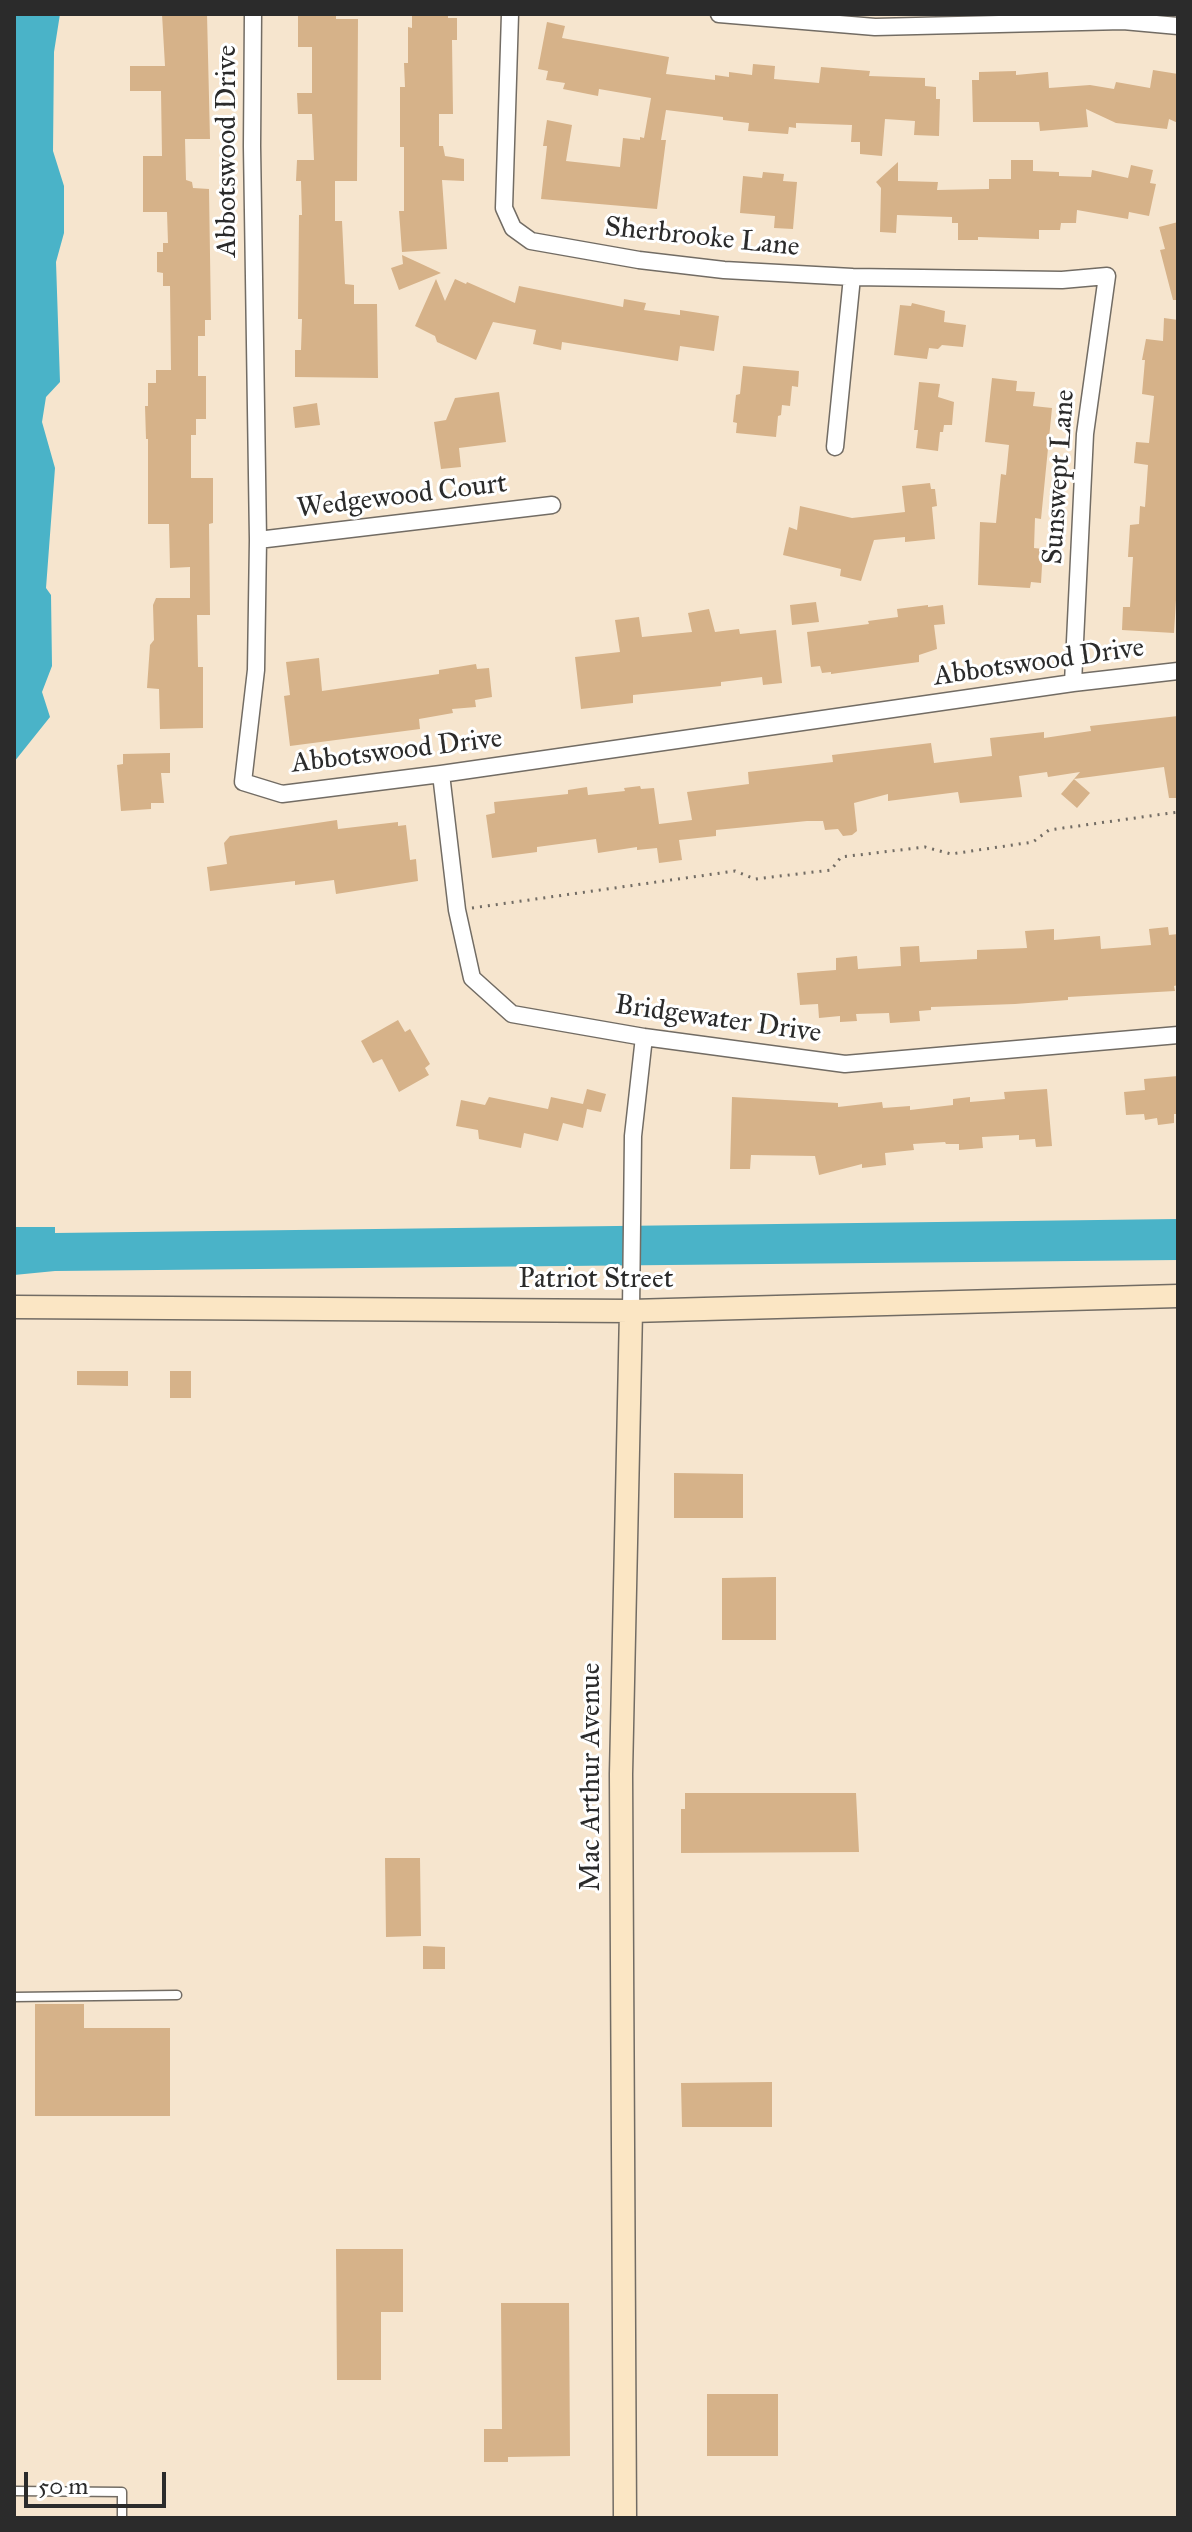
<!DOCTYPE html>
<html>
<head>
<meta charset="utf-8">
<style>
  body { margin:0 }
  #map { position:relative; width:1192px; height:2532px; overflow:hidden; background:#f6e5ce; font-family:"IM FELL Great Primer",serif }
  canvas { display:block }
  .frame { position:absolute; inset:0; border:16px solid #2b2b2b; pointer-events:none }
  .scale { position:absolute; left:24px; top:2472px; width:142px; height:36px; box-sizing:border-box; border:4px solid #2b2b2b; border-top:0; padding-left:10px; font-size:24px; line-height:28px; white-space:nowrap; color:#2b2b2b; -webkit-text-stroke:6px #fff; paint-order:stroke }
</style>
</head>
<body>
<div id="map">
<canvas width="1192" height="2532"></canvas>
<div class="frame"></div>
<div class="scale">50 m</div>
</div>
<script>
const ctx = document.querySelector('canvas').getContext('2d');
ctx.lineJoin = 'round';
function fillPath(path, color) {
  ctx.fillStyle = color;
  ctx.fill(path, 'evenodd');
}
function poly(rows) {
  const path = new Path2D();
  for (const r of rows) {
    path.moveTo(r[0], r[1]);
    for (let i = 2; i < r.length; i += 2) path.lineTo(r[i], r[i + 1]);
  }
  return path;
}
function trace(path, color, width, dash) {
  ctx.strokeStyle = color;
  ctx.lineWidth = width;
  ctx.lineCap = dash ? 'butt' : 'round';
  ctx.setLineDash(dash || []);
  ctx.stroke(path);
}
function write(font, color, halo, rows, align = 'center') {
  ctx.font = font + ' "IM FELL Great Primer",serif';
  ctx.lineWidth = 6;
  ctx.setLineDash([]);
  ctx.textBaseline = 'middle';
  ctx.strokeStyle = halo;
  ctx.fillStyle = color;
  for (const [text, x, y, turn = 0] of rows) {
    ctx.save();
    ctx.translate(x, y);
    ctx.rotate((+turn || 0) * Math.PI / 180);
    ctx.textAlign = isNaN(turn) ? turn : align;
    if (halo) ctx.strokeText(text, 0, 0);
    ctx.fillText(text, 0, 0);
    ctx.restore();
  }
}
fillPath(poly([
  [14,14,60,14,54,52,53,151,64,186,64,233,56,262,60,382,46,397,42,422,55,468,46,588,51,595,52,666,42,692,50,717,14,762],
  [1178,1219,1178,1260,55,1271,14,1275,14,1227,55,1227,55,1233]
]), '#4ab3c8');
fillPath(poly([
  [162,14,207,14,210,139,185,139,186,180,192,182,193,188,209,189,211,320,205,320,205,336,198,336,198,376,206,376,206,419,196,419,196,435,191,435,191,478,213,478,213,523,209,524,210,615,197,615,198,667,203,667,203,728,160,729,159,689,147,688,150,645,154,640,153,605,156,598,190,598,190,567,170,568,169,524,148,524,148,439,146,439,145,406,148,406,148,383,156,383,156,370,171,370,170,286,163,286,163,273,157,272,157,252,163,252,163,243,168,243,167,212,143,212,143,156,162,156,161,91,130,91,130,66,165,66],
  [298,14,336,14,336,19,358,19,357,181,335,181,335,221,342,221,345,284,354,285,354,304,377,304,378,378,295,377,295,350,301,350,302,319,298,319,299,215,302,215,301,181,296,181,297,160,314,160,312,114,298,114,297,93,312,93,312,47,298,47],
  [412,14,448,14,448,18,457,18,457,40,452,40,453,114,439,114,439,146,443,146,445,156,464,159,464,181,442,180,447,249,402,252,399,211,404,211,404,147,400,147,400,87,405,87,404,63,408,63,408,27,412,28],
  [547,22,565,26,562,38,669,57,666,74,715,80,715,75,729,77,729,72,752,75,753,64,775,66,774,79,819,83,821,67,870,71,869,76,925,78,925,86,936,87,936,99,940,99,939,136,914,135,915,121,885,119,882,156,860,154,860,142,851,142,852,125,796,123,796,128,789,127,788,134,748,131,749,123,723,120,723,117,666,110,661,140,666,140,657,209,541,199,547,146,543,146,547,120,572,125,566,161,620,167,623,138,640,140,640,137,644,138,651,98,599,89,598,96,563,89,565,83,546,80,548,71,538,69],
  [1153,70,1178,74,1178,123,1169,119,1167,129,1116,123,1086,109,1088,127,1040,131,1039,122,973,122,972,80,979,80,979,72,1016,71,1016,75,1048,72,1049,88,1090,85,1114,89,1116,82,1150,88],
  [1011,160,1033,160,1033,171,1059,172,1059,176,1091,177,1092,170,1128,178,1131,165,1153,170,1150,183,1156,184,1149,216,1129,212,1128,219,1077,210,1076,223,1061,223,1060,230,1039,230,1039,239,978,237,978,240,958,240,958,223,952,223,952,217,897,215,896,233,880,232,881,188,876,182,898,162,898,181,938,182,937,190,989,189,989,179,1011,179],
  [763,172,784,174,783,181,797,182,793,229,774,228,775,216,740,213,743,176,762,178],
  [1178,222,1178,300,1173,300,1160,250,1165,249,1159,227],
  [402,255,441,273,399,290,391,268,403,264],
  [436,279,445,301,455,279,466,284,467,282,515,303,519,286,623,307,624,299,646,303,644,310,680,315,680,310,719,316,714,351,680,346,678,361,562,342,561,350,533,344,536,330,493,322,476,360,437,342,435,336,415,326],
  [912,303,945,311,944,322,966,325,963,347,942,345,938,349,929,348,927,359,894,355,900,305,911,306],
  [1164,318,1178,320,1178,567,1174,633,1122,630,1123,607,1130,607,1133,557,1128,557,1130,525,1139,524,1140,506,1145,507,1148,465,1134,463,1136,442,1149,443,1154,396,1142,394,1145,360,1142,360,1146,339,1163,341],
  [743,366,799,371,798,387,792,386,790,406,782,405,781,415,778,416,776,437,736,433,737,423,733,422,736,395,740,394],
  [992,378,1017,381,1016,391,1035,392,1033,406,1052,408,1041,519,1035,518,1034,548,1043,549,1041,583,1031,582,1030,588,978,585,980,522,996,523,1001,474,1006,475,1009,445,985,442],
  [919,382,940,384,938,397,954,402,952,425,944,425,943,432,940,432,938,451,916,448,918,430,914,430],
  [499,392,506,442,459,448,461,467,441,469,434,422,446,420,455,398],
  [317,403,320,425,295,428,293,407],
  [930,483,931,489,935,489,937,506,932,507,935,539,905,542,905,537,874,540,861,581,840,576,841,569,783,555,789,527,797,530,800,506,852,518,905,512,902,486],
  [816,602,819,622,792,625,790,605],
  [928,605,928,607,943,605,945,624,934,625,937,649,919,655,919,662,831,674,831,672,822,673,820,666,811,667,807,632,869,624,868,621,898,617,897,609],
  [709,609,715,632,739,629,740,634,776,630,782,683,763,685,762,677,721,682,721,686,633,695,633,703,581,709,575,657,620,652,615,620,639,617,642,637,692,632,688,613],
  [319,658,322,691,439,674,439,670,476,664,477,669,489,668,492,697,475,700,476,707,452,709,453,713,419,719,420,729,290,746,284,696,290,695,286,662],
  [1178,716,1178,798,1169,798,1164,767,1074,779,1080,772,1048,777,1047,772,1019,776,1022,797,960,803,958,792,888,801,888,794,854,803,857,831,852,835,843,836,838,829,825,830,823,821,807,821,716,830,716,836,679,840,682,860,659,863,657,848,637,850,637,847,598,853,596,839,537,847,537,852,492,858,486,815,495,813,494,802,568,794,568,790,587,787,588,795,625,791,624,788,640,786,641,789,654,788,659,824,692,820,687,792,749,784,748,772,833,762,832,755,931,743,934,763,992,756,990,738,1044,732,1044,738,1091,731,1090,726],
  [170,753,170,773,161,773,164,803,151,803,151,809,121,811,117,765,123,764,123,754],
  [1074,779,1090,793,1077,808,1061,794],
  [337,820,338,829,398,822,398,826,406,825,410,860,416,859,418,881,336,894,334,880,295,885,295,881,210,891,207,867,227,864,224,843,230,836],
  [1168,927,1169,935,1178,934,1178,985,1174,986,1175,991,1068,997,1068,1000,1015,1004,931,1007,931,1010,919,1011,920,1021,890,1023,889,1013,856,1014,857,1021,840,1022,840,1016,819,1018,818,1004,800,1005,797,973,836,970,836,958,857,956,858,969,901,966,900,947,919,946,920,962,977,959,977,950,1027,948,1025,931,1054,929,1054,940,1100,936,1101,949,1151,945,1149,929],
  [398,1020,405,1032,410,1029,430,1064,425,1068,429,1075,399,1092,382,1059,373,1063,361,1041],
  [1178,1076,1178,1114,1174,1114,1174,1123,1158,1125,1157,1118,1145,1120,1144,1114,1126,1115,1124,1092,1145,1090,1144,1079],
  [587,1089,606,1094,601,1112,587,1109,583,1128,563,1123,558,1141,524,1133,521,1148,479,1139,478,1130,456,1126,461,1100,485,1105,489,1097,548,1109,551,1097,583,1104],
  [1047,1089,1052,1146,1036,1147,1035,1139,1019,1140,1019,1135,982,1137,983,1148,959,1150,959,1144,946,1144,945,1142,913,1144,914,1150,885,1153,886,1165,862,1168,862,1164,819,1175,815,1156,751,1155,750,1169,730,1169,732,1097,838,1103,838,1107,882,1102,883,1108,910,1106,910,1110,953,1105,953,1099,970,1097,970,1102,1005,1099,1004,1092],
  [77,1371,128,1371,128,1386,77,1385],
  [170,1371,191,1371,191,1398,170,1398],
  [674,1473,743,1474,743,1518,674,1518],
  [776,1577,776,1640,722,1640,722,1578],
  [685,1793,856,1793,859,1852,681,1853,681,1809,685,1809],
  [385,1858,420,1858,421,1936,386,1937],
  [423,1946,445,1947,445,1969,423,1969],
  [35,2004,84,2004,84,2028,170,2028,170,2116,35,2116],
  [772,2082,772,2127,682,2127,681,2083],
  [336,2249,403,2249,403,2312,381,2312,381,2380,337,2380],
  [501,2303,569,2303,570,2456,508,2457,508,2462,484,2462,484,2429,502,2429],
  [707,2394,778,2394,778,2456,707,2456]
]), '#d6b289');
const lane = poly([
  [14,1997,177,1995],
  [14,2491,122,2492,122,2518]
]);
const street = poly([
  [253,14,252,146,258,540,256,670,243,782,282,794,441,774,1073,683,1178,671],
  [510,14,504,208,513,228,531,241,639,260,724,270,852,277,1062,280,1107,276,1085,434,1073,683],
  [719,14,875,27,1123,21,1178,26],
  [835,447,852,277],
  [258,540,552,505],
  [441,774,457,910,472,978,512,1014,644,1037,845,1064,1178,1035],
  [631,1311,633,1136,644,1037]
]);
const secondary = poly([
  [14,1307,631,1311,1178,1296],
  [625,2518,621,1774,631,1311]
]);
trace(lane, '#726c64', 11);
trace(street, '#726c64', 19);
trace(secondary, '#726c64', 25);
trace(poly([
  [472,908,735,871,755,879,831,870,841,857,925,847,951,854,1033,842,1049,830,1178,812]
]), '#726c64', 3, [2, 6]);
trace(lane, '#fff', 8);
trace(street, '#fff', 16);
trace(secondary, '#fbe6c4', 22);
write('28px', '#2b2b2b', '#fff', [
  ["Abbotswood Drive",228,151,-90],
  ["Sherbrooke Lane",702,238,6],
  ["Sunswept Lane",1060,477,-86],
  ["Wedgewood Court",402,497,-7],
  ["Abbotswood Drive",1039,663,-8],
  ["Abbotswood Drive",397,752,-7],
  ["Bridgewater Drive",718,1020,8],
  ["Patriot Street",596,1280],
  ["Mac Arthur Avenue",592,1777,-90]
]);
</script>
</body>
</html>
